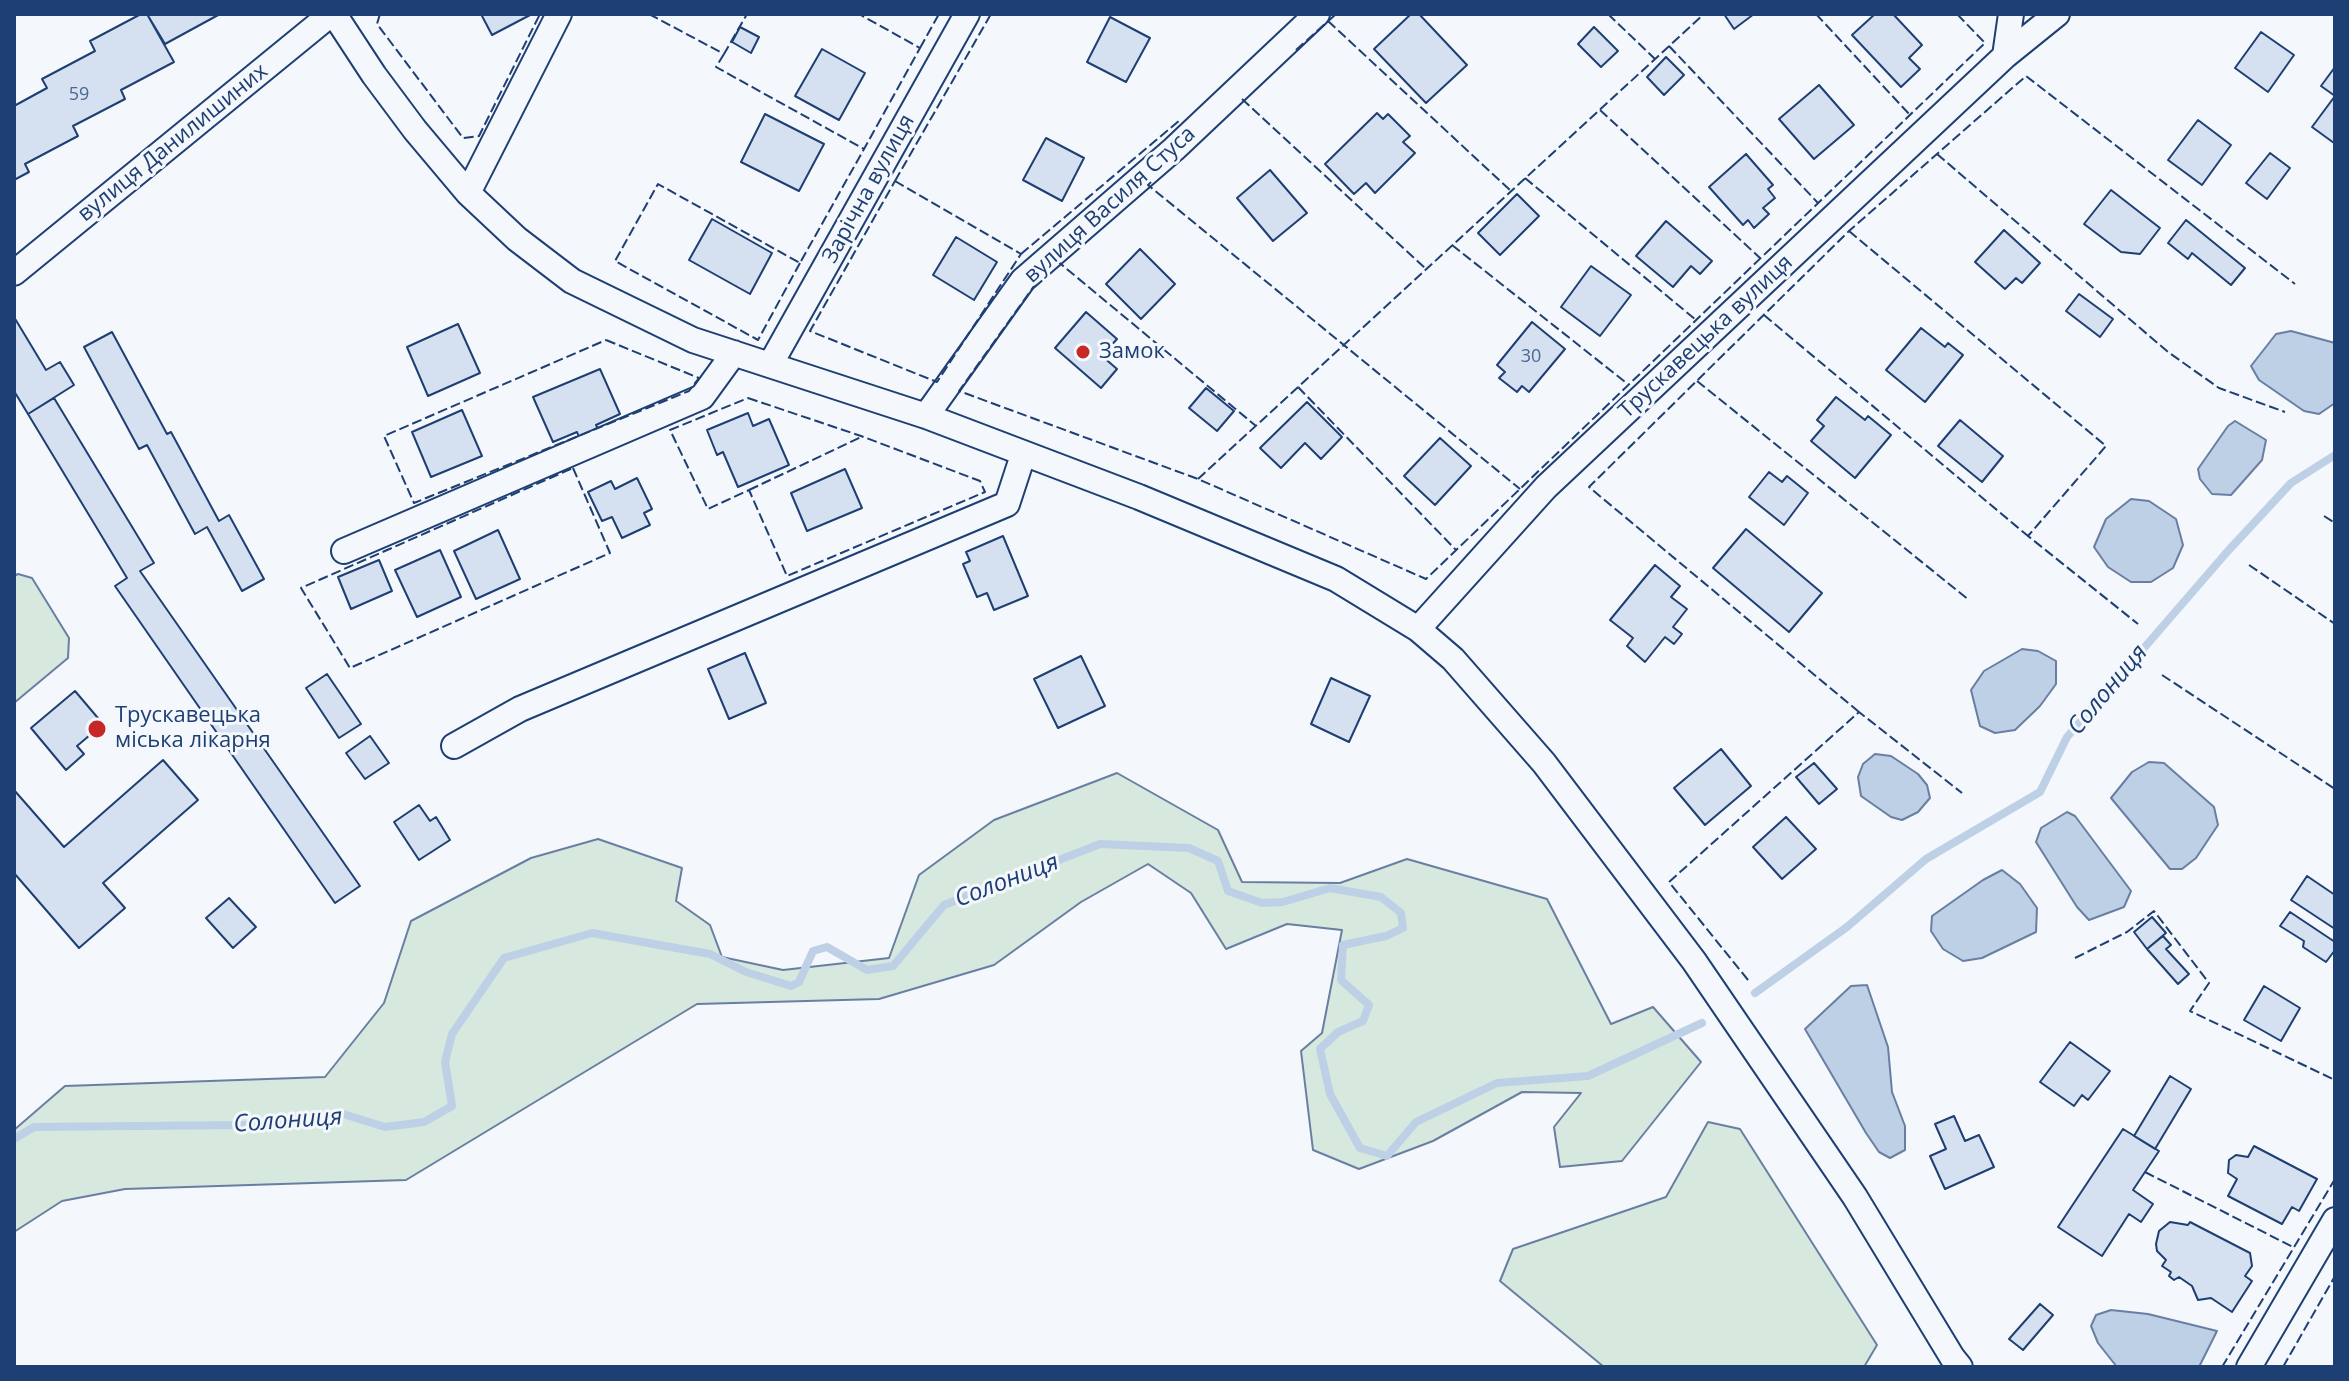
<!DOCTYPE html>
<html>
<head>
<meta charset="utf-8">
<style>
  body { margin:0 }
  #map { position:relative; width:2349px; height:1381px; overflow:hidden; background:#f4f7fb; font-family:"Open Sans",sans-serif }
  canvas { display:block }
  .frame { position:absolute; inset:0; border:16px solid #1d3f73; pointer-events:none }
</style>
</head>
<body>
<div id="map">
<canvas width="2349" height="1381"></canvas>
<div class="frame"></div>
</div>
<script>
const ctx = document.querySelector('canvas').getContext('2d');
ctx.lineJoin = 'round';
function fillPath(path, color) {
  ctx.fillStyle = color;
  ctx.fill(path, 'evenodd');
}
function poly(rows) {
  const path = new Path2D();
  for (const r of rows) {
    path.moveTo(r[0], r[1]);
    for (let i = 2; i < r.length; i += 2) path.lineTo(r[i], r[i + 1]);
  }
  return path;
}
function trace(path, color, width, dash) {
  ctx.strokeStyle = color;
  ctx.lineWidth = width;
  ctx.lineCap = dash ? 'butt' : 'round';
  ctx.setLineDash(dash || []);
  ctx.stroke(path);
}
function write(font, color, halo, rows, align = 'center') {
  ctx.font = font + ' "Open Sans",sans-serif';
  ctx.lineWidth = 6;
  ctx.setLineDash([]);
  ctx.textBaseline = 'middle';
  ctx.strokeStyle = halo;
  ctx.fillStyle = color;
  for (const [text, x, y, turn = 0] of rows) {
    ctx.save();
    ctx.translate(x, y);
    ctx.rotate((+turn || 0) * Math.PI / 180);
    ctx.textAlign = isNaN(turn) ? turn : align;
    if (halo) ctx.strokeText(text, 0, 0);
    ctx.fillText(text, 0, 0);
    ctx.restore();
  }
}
const green = poly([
  [18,574,32,578,69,638,68,658,14,703,14,576,18,574],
  [1117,773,1218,830,1242,882,1340,883,1407,859,1547,899,1611,1024,1653,1007,1701,1062,1622,1161,1560,1167,1554,1127,1581,1093,1522,1092,1433,1141,1359,1169,1313,1150,1301,1051,1322,1033,1342,930,1287,924,1226,949,1191,893,1148,864,1081,902,994,965,879,999,697,1004,406,1180,125,1189,62,1201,14,1232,14,1130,65,1086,325,1077,384,1003,411,921,531,858,598,839,682,868,676,901,710,925,722,957,783,970,889,958,919,875,994,820,1117,773],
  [1708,1122,1740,1129,1877,1345,1864,1367,1604,1367,1500,1281,1513,1249,1666,1197,1708,1122]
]);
fillPath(green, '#d7e8df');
trace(green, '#687fa3', 2);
const water = poly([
  [2291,331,2335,343,2335,403,2319,414,2304,411,2259,380,2251,366,2276,334,2291,331],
  [2235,421,2266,440,2262,460,2231,495,2212,494,2200,479,2198,469,2228,426,2235,421],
  [2131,499,2149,501,2176,519,2183,545,2173,568,2151,582,2131,582,2108,567,2094,547,2106,519,2131,499],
  [2022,649,2038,651,2056,661,2056,684,2040,706,2015,730,1995,733,1980,726,1971,690,1984,671,2022,649],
  [1875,754,1891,756,1918,774,1927,785,1930,798,1918,812,1902,820,1891,817,1861,796,1858,777,1863,764,1875,754],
  [2149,762,2164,763,2214,807,2218,825,2196,858,2182,869,2170,869,2111,798,2132,772,2149,762],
  [2067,812,2075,816,2131,891,2124,907,2089,920,2077,907,2036,842,2041,828,2067,812],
  [2002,870,2020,884,2037,908,2036,932,1982,958,1963,961,1943,949,1931,931,1932,916,1983,880,2002,870],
  [1867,985,1888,1047,1892,1092,1905,1126,1905,1150,1890,1158,1879,1152,1866,1133,1805,1029,1851,986,1867,985],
  [2111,1310,2148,1314,2217,1331,2199,1367,2117,1367,2098,1343,2091,1326,2096,1315,2111,1310]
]);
fillPath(water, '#bed0e5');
trace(water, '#687fa3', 2);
trace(poly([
  [1755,993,1847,927,1926,859,2040,792,2067,737,2227,552,2291,483,2335,455],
  [14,1139,34,1127,244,1125,340,1113,385,1127,424,1122,452,1106,445,1062,452,1034,504,958,592,933,710,954,746,972,791,986,799,982,813,951,827,947,867,970,893,966,944,905,1100,844,1189,848,1218,861,1228,891,1262,903,1283,902,1330,888,1381,897,1401,913,1403,928,1386,936,1343,945,1341,980,1369,1005,1363,1021,1338,1032,1320,1049,1330,1094,1360,1148,1387,1156,1416,1122,1497,1083,1588,1076,1702,1023]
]), '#bed0e5', 8);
const building = poly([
  [141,14,147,14,174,62,121,90,125,99,73,126,78,136,25,164,29,172,14,180,14,106,47,88,42,79,95,51,90,41,141,14],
  [147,14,220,14,165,44,147,14],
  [481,14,532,14,492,35,481,14],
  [1411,14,1419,14,1467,65,1426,103,1374,49,1411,14],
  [1724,14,1754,14,1734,29,1724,14],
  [1875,14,1893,14,1922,45,1909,58,1920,69,1901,87,1852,35,1875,14],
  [1110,17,1150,38,1126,82,1087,62,1110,17],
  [740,27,759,37,751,53,732,42,740,27],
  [1594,27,1618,51,1601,67,1578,44,1594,27],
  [2261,32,2294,55,2268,92,2235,68,2261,32],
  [822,49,865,73,839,120,795,96,822,49],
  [1666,57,1684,75,1664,95,1647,77,1666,57],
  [2335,67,2335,142,2334,143,2312,127,2335,96,2321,86,2335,67],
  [1819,85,1854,125,1814,159,1779,119,1819,85],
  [1377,113,1383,119,1388,114,1410,136,1403,142,1415,153,1375,193,1366,183,1354,194,1325,164,1377,113],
  [765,114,824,144,799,191,741,162,765,114],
  [2198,120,2231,145,2202,185,2168,160,2198,120],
  [1046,138,1084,158,1062,201,1023,180,1046,138],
  [2270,153,2290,168,2267,199,2246,183,2270,153],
  [1746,154,1773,185,1768,189,1775,198,1763,208,1769,214,1754,228,1748,220,1743,225,1709,187,1746,154],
  [1270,170,1307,213,1273,241,1237,198,1270,170],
  [2111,190,2160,228,2140,254,2121,252,2084,224,2111,190],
  [1517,194,1539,216,1500,255,1478,233,1517,194],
  [712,219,772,253,750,294,689,260,712,219],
  [2186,220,2245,268,2231,285,2192,253,2188,259,2168,243,2186,220],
  [1666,221,1712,261,1700,274,1691,266,1673,287,1636,256,1666,221],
  [2004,230,2040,263,2022,283,2016,278,2005,289,1975,262,2004,230],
  [956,237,997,262,974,300,933,275,956,237],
  [1140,249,1175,284,1141,319,1106,284,1140,249],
  [1591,266,1631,295,1600,336,1561,307,1591,266],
  [2079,294,2113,319,2100,337,2066,311,2079,294],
  [1086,312,1117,339,1102,356,1117,369,1101,388,1055,348,1086,312],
  [14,317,46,370,60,362,74,385,28,414,14,391,14,317],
  [1532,322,1565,349,1529,392,1522,386,1517,392,1499,378,1505,372,1497,365,1532,322],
  [458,324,480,373,428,396,407,347,458,324],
  [1921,328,1945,347,1948,343,1963,355,1925,402,1886,370,1921,328],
  [112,332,167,434,171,432,219,521,229,515,264,579,242,591,207,527,195,534,147,445,139,449,84,347,112,332],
  [600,369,620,414,596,425,598,429,579,437,577,432,553,442,533,397,600,369],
  [1206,388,1234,411,1217,431,1189,408,1206,388],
  [1836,397,1865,420,1868,416,1891,435,1855,478,1811,441,1824,426,1817,420,1836,397],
  [54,398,154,563,140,571,360,886,335,903,115,586,127,578,28,414,54,398],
  [1307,402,1342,437,1321,459,1305,443,1281,468,1260,448,1307,402],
  [462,410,482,456,431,477,412,432,462,410],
  [748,413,753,426,769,419,789,465,738,487,723,452,717,455,707,430,748,413],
  [1960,420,2003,456,1982,482,1938,446,1960,420],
  [1440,438,1471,466,1435,505,1404,476,1440,438],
  [845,469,862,508,807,531,791,493,845,469],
  [1769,472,1782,482,1787,476,1808,493,1784,525,1749,497,1769,472],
  [637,478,652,509,644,513,650,525,622,538,612,517,602,521,588,492,611,481,615,489,637,478],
  [1746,529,1822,593,1789,632,1713,568,1746,529],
  [498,530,520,579,476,599,454,551,498,530],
  [1003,536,1028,596,994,610,987,593,977,597,963,564,970,561,966,552,1003,536],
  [440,550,461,597,417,617,395,570,440,550],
  [379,560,392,591,351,609,338,577,379,560],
  [1655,565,1680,586,1671,597,1687,609,1673,627,1682,634,1674,644,1665,637,1645,662,1627,646,1633,638,1610,620,1655,565],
  [745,653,766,703,729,719,708,669,745,653],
  [1081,656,1105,706,1058,728,1034,679,1081,656],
  [327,674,361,724,339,738,306,688,327,674],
  [1331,678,1370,696,1349,742,1311,724,1331,678],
  [75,691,103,724,77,746,84,754,66,770,31,728,75,691],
  [370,736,389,763,365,779,346,753,370,736],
  [1721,749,1751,786,1705,825,1674,788,1721,749],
  [163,760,198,800,103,883,125,908,79,948,14,873,14,790,64,847,163,760],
  [1814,763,1837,789,1819,804,1796,777,1814,763],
  [419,805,430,821,436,817,450,840,419,860,394,822,419,805],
  [1786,817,1816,849,1782,879,1753,847,1786,817],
  [2307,876,2335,895,2335,929,2291,900,2307,876],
  [229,898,256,927,233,948,206,918,229,898],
  [2290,912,2335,942,2335,950,2326,962,2303,947,2304,941,2280,926,2290,912],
  [2152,917,2166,933,2147,949,2134,932,2152,917],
  [2163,936,2171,945,2166,949,2189,974,2178,984,2147,949,2163,936],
  [2264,986,2300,1008,2281,1041,2244,1020,2264,986],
  [2070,1042,2110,1071,2088,1100,2082,1095,2074,1106,2040,1082,2070,1042],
  [2170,1076,2191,1089,2155,1149,2134,1136,2170,1076],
  [1954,1116,1965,1141,1979,1135,1994,1167,1945,1189,1930,1156,1946,1149,1935,1124,1954,1116],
  [2123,1129,2159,1151,2133,1190,2153,1204,2141,1222,2129,1214,2102,1256,2058,1227,2123,1129],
  [2254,1146,2317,1179,2299,1211,2292,1207,2282,1224,2228,1196,2237,1179,2228,1173,2229,1160,2236,1155,2248,1157,2254,1146],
  [2170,1222,2188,1225,2190,1222,2250,1253,2252,1266,2245,1276,2252,1281,2232,1312,2211,1298,2198,1300,2192,1286,2179,1277,2174,1280,2169,1276,2171,1272,2162,1266,2166,1260,2157,1251,2156,1244,2159,1231,2170,1222],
  [2040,1304,2053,1315,2023,1350,2009,1339,2040,1304]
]);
fillPath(building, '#d5e0f0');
trace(building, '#1d3f73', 2);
const street = poly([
  [334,14,374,75,415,130,468,193,517,239,572,281,693,340,926,416,1139,497,1336,579,1418,629,1453,659,1544,763,1694,961,1855,1197,1952,1357,1960,1367],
  [2005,56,2057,14],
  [468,193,559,14],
  [14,273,331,14],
  [770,365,967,14],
  [926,416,1023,280,1174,149,1317,14],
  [344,551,702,397,734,353],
  [1418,629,1546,487,2005,56,2011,14],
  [454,746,520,709,1007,504,1023,455],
  [2249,1367,2335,1220]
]);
trace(street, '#1d3f73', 28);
trace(street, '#f4f7fb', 24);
trace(poly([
  [380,14,377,24,463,138,479,136,540,14],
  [649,14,724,54,747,14],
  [1608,14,1655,59],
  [1816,14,1910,115],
  [1328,21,1511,191],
  [1669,46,1818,203],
  [920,48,939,14],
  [1296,50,1336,14],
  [724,54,716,67,864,149,920,48,859,14],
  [1242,99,1426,269],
  [1600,110,1760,258],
  [1937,154,2168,352,2219,388,2285,412],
  [1525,178,1696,320],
  [895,181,1021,254,937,382,810,331,895,181],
  [895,181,991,14],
  [1151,182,1148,185,1520,489],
  [1849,231,2106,446,2028,536,2138,624],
  [1452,245,1629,385],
  [1021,254,1180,120],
  [1056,260,1256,426],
  [800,263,758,340,615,261,658,184,800,263,864,149],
  [1037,282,959,391,1198,479,1426,579,1985,43,1957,14],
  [1764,315,2028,536],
  [606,340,699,378,689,391,414,503,384,436,606,340],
  [1697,381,1969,600],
  [1298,387,1456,550],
  [748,398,861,436,980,481,985,492,787,576,749,490,708,509,670,430,748,398],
  [573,468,610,553,350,668,301,588,573,468],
  [1198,479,1704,14],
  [749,490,861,437],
  [2324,516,2335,523],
  [2249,565,2335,624],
  [2162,675,2335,789],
  [1859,712,1589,487,1849,231,2026,76,2295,284],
  [2075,958,2127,932,2154,911,2209,983,2190,1011,2335,1080],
  [1748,980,1669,882,1859,712,1962,793],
  [2145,1172,2293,1247],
  [2222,1367,2335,1179],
  [2283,1367,2335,1276]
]), '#1d3f73', 2, [10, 4]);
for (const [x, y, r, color] of [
  [1083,352,8,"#c62828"],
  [97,729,10,"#c62828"]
]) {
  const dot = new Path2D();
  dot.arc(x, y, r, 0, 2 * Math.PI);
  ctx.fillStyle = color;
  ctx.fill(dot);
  trace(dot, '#f4f7fb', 3);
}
write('18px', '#4b6792', null, [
  ["59",79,95],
  ["30",1531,357]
]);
write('22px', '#1d3f73', '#f4f7fb', [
  ["вулиця Данилишиних",173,143,-39],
  ["Зарічна вулиця",869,189,-61],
  ["вулиця Василя Стуса",1110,205,-42],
  ["Трускавецька вулиця",1706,337,-43]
]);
write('22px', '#1d3f73', '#f4f7fb', [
  ["Замок",1099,352],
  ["Трускавецька",115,716],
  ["міська лікарня",115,741]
], 'left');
write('italic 24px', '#1d3f73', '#f4f7fb', [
  ["Солониця",2108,690,-50],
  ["Солониця",1007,881,-21],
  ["Солониця",288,1121,-4]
]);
</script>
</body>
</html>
